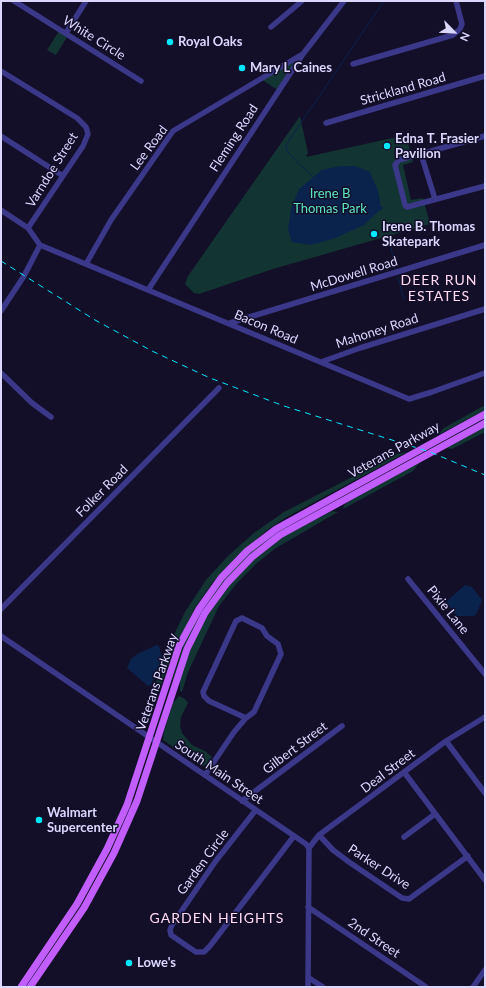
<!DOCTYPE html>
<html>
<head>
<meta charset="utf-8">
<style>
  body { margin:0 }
  #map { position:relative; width:486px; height:988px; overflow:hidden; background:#130f29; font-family:Lato,sans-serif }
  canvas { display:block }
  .frame { position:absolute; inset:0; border:2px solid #dcd7ff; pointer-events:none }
  .north { position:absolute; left:434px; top:12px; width:40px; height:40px; -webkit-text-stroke:3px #130f29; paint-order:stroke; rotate:114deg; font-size:11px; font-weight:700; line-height:16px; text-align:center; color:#dcd7ff }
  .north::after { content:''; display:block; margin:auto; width:14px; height:18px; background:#dcd7ff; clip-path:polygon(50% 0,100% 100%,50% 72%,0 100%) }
</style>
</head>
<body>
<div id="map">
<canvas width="486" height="988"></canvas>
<div class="frame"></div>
<div class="north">N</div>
</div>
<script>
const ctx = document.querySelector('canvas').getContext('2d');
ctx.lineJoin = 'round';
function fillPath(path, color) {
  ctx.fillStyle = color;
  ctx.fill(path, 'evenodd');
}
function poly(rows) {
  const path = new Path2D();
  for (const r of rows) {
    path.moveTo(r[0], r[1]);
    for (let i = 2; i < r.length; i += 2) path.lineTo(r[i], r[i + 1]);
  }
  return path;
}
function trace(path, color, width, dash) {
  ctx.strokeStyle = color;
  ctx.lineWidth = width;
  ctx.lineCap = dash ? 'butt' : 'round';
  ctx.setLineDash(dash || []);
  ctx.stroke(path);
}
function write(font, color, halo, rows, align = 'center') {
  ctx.font = font + ' Lato,sans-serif';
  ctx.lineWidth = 3;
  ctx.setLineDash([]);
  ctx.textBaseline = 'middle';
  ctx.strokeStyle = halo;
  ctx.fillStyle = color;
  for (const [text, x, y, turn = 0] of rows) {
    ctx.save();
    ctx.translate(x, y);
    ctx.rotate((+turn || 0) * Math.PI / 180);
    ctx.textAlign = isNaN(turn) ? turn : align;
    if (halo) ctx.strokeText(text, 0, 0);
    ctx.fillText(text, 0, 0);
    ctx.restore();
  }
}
fillPath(poly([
  [59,31,67,37,56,55,47,50],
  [298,58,279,91,261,79],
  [300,116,308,153,306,157,406,135,413,162,403,165,411,200,423,198,430,224,273,269,199,294,194,293,185,284,188,276],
  [485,405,485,410,438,435,444,428],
  [485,426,485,432,452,449,445,448],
  [407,452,285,518,267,530,237,556,213,582,194,609,170,661,158,694,155,697,150,697,164,663,168,647,185,612,206,580,228,556,254,533,284,512,397,454],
  [420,462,413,471,343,509,344,505,351,500],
  [332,511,338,512,276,548,257,563,237,583,219,606,188,672,182,692,180,691,180,677,185,661,202,624,223,592,254,559,284,536],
  [298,520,260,546,221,585,206,606,182,653,173,680,172,680,185,640,211,594,244,557,270,536],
  [179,696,185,699,188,703,181,717,180,726,182,733,192,745,205,751,212,757,206,765,202,766,198,764,163,740,164,732,173,703]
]), '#123432');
fillPath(poly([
  [340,166,355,166,370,172,378,191,381,207,383,207,382,210,380,210,364,225,333,239,310,245,292,242,288,230,291,209,299,189,322,170],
  [465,585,472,587,482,600,476,615,473,616,457,616,446,602],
  [157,645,159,646,162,658,151,685,148,686,127,668,131,659,137,654]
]), '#0a234d');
trace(poly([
  [315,179,296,161,287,151,286,145,384,1],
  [386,241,391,247,395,269],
  [398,277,404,300]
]), '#0a234d', 1);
trace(poly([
  [14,1,141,81],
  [271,27,302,1],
  [66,33,86,1],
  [353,64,453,35,460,29,462,24,456,1],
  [1,71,77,118,86,127,88,134,83,146,28,228],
  [326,123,485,76],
  [1,136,63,176],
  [485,136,399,160,395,165,405,205,407,207,485,186],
  [421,154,435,199],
  [1,210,28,228,40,245],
  [40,245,409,399,432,392,485,373],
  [86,264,111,220,173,131,301,55],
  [148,290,303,54,344,1],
  [1,311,24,276,40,245],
  [230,323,485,245],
  [321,362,360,348,485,309],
  [1,373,32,403,51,417],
  [408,579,485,674],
  [1,609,219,388],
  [1,636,306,844,309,848,308,987],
  [446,741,485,793],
  [404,772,485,880],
  [205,775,234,732,246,718,254,712,281,654,278,644,267,636,262,628,242,618,236,621,203,692,204,696,209,701,246,718],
  [242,801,342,726],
  [255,811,215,862,172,925,170,930,171,935,184,944,196,952,204,952,210,946,294,836],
  [319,835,333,850,349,862,402,898,409,899,468,856],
  [404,837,435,814],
  [309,848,319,835,446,741,485,717],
  [308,907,426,987],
  [309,978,323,987],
  [473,987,485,970]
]), '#3b388a', 5.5);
trace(poly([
  [21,987,77,904,107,849,127,805,179,646,199,609,221,578,247,551,276,529,485,414],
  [30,987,84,908,114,853,137,801,187,649,205,613,227,583,252,557,280,535,485,423]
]), '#c25eff', 7);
trace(poly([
  [1,261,95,320,152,351,210,378,284,406,430,452,485,475]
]), '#03e8ff', 1, [6, 5]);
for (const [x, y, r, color] of [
  [170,42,4,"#03e8ff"],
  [242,68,4,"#03e8ff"],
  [387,146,4,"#03e8ff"],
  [374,234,4,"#03e8ff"],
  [39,820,4,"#03e8ff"],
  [129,963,4,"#03e8ff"]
]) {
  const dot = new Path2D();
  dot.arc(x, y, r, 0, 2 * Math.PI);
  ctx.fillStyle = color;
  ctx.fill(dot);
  trace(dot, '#130f29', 1.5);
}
write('13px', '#dcd7ff', '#130f29', [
  ["White Circle",94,38,32],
  ["Strickland Road",403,89,-16],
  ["Fleming Road",234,138,-57],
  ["Lee Road",149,148,-53],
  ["Varndoe Street",52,170,-58],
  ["McDowell Road",354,274,-17],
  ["Bacon Road",266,327,23],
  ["Mahoney Road",377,331,-18],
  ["Veterans Parkway",394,450,-29],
  ["Folker Road",102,491,-45],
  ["Pixie Lane",448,610,51],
  ["Veterans Parkway",157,682,-71],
  ["Gilbert Street",295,748,-37],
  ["Deal Street",388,771,-37],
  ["South Main Street",219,772,34],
  ["Garden Circle",203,862,-54],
  ["Parker Drive",379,867,33],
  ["2nd Street",374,938,34]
]);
write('bold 13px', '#dcd7ff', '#130f29', [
  ["Royal Oaks",178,42],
  ["Mary L Caines",250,68],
  ["Edna T. Frasier",395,139],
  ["Pavilion",395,154],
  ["Irene B. Thomas",382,227],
  ["Skatepark",382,242],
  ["Walmart",47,813],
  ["Supercenter",47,828],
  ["Lowe's",137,963]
], 'left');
write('13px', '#5de5c2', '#130f29', [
  ["Irene B",330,194],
  ["Thomas Park",330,209]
]);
ctx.letterSpacing = '1px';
write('14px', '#ffd9f2', '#130f29', [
  ["DEER RUN",439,280],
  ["ESTATES",439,296],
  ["GARDEN HEIGHTS",217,918]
]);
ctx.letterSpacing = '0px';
</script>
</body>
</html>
